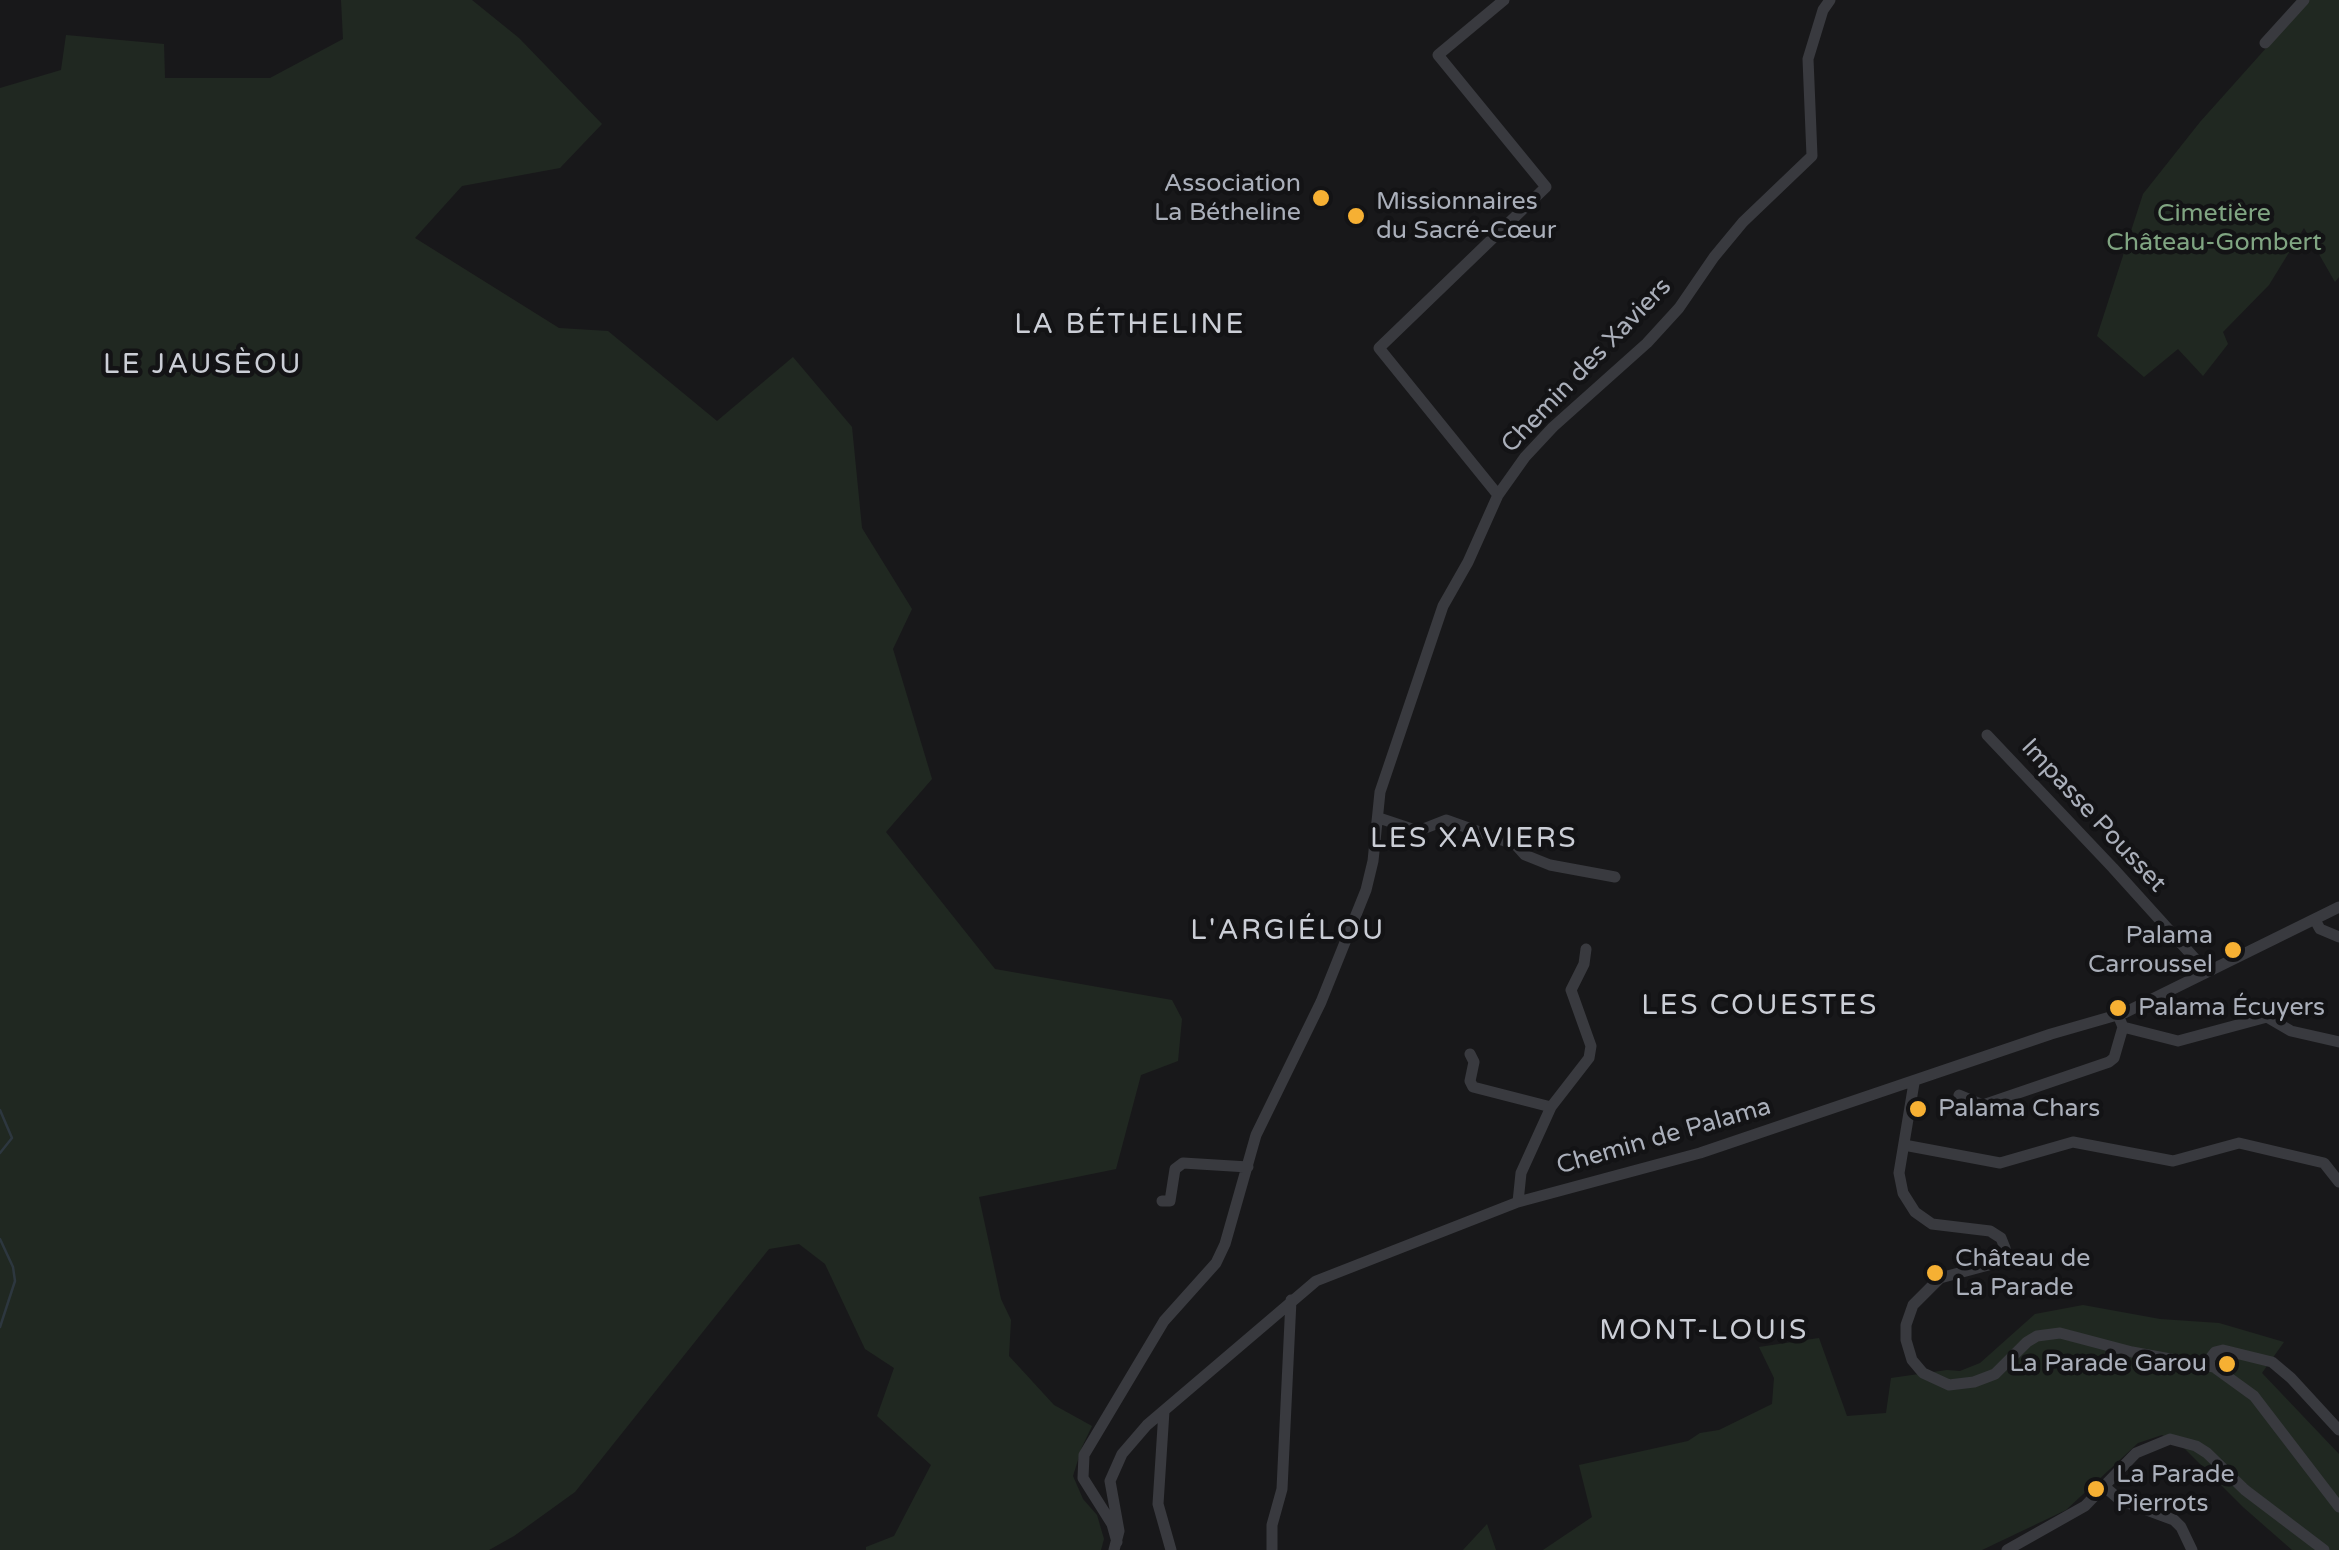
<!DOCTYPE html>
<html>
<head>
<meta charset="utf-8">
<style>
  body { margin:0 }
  canvas { display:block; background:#18181a }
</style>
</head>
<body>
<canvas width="2339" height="1550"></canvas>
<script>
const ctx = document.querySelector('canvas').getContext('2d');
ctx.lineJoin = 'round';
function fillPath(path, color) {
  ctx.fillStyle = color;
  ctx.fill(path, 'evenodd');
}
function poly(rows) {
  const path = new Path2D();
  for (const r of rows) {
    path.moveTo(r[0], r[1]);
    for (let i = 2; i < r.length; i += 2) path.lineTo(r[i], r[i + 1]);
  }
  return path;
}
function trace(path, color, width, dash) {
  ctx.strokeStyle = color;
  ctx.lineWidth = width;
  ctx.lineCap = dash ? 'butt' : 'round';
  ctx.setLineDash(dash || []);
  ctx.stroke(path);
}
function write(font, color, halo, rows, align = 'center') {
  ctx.font = font + ' "Varela Round",sans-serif';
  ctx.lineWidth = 9;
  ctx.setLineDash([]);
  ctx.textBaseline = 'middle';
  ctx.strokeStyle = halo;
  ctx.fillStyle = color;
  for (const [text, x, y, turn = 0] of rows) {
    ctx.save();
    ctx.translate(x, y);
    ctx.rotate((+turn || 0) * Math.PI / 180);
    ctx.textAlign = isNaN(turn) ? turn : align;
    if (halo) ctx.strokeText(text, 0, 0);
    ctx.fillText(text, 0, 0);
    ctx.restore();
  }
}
fillPath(poly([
  [341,0,472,0,519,38,602,124,560,168,462,186,415,238,559,328,608,331,717,421,793,357,852,427,862,528,912,609,893,649,932,779,886,832,995,969,1172,1000,1182,1019,1178,1061,1141,1075,1116,1169,979,1197,1001,1299,1011,1320,1009,1356,1054,1405,1092,1426,1082,1447,1073,1476,1083,1499,1097,1515,1104,1539,1101,1550,866,1550,866,1547,894,1536,931,1465,877,1416,894,1368,865,1349,825,1264,799,1244,769,1249,575,1492,514,1536,489,1550,0,1550,0,88,61,70,66,35,164,44,165,78,270,78,343,39],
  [2309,0,2339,0,2339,277,2335,282,2304,228,2269,285,2223,332,2228,344,2203,376,2178,349,2144,377,2097,336,2143,194,2200,122],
  [2083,1305,2160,1319,2219,1323,2284,1342,2262,1373,2339,1454,2339,1550,2292,1550,2243,1507,2185,1449,2162,1435,2138,1443,2066,1510,1982,1550,1543,1550,1592,1517,1579,1465,1688,1441,1700,1433,1719,1430,1772,1404,1774,1378,1759,1347,1819,1338,1847,1416,1886,1413,1891,1378,1947,1370,1960,1371,1980,1363,2035,1314],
  [1487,1524,1496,1550,1463,1550]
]), '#202821');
trace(poly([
  [0,1110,12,1138,0,1153],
  [0,1239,13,1267,15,1281,0,1327]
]), '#2d373f', 2.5);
trace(poly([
  [2265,43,2304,0],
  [1498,495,1379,348,1546,187,1438,55,1504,0],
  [1987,735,2113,868,2207,972],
  [1379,818,1418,831,1446,820,1516,845,1525,855,1550,865,1615,877],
  [2315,920,2320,929,2339,937],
  [2118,1015,2123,1027,2178,1041,2267,1017,2291,1031,2339,1042],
  [1470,1054,1474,1062,1470,1081,1473,1087,1551,1107],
  [1914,1083,1899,1173,1903,1193,1915,1212,1932,1224,1990,1231,2001,1238,2005,1248,1996,1263,1940,1278,1913,1305,1906,1325,1906,1340,1912,1360,1923,1373,1949,1385,1974,1382,1995,1374,2027,1342,2037,1336,2060,1333,2132,1352,2214,1367,2254,1396,2339,1507],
  [1959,1095,1983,1105,2109,1062,2114,1058,2123,1027],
  [1904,1145,2000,1163,2073,1142,2173,1161,2239,1143,2324,1163,2339,1182],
  [1162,1201,1170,1201,1175,1169,1183,1163,1248,1167],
  [1518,1202,1521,1173,1551,1107,1589,1058,1591,1046,1571,990,1584,964,1586,949],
  [2205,1365,2215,1352,2223,1350,2272,1362,2291,1378,2339,1430],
  [1164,1411,1158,1504,1171,1550],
  [2105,1487,2120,1500,2174,1520,2181,1527,2192,1550],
  [1117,1542,1112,1524,1083,1478,1084,1455,1164,1321,1216,1263,1225,1244,1256,1135,1321,1002,1366,890,1373,861,1380,792,1443,606,1468,562,1498,495,1525,457,1553,427,1647,343,1679,308,1714,257,1743,222,1812,156,1808,59,1823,10,1830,0],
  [1114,1550,1119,1531,1110,1481,1122,1454,1147,1425,1316,1281,1518,1202,1700,1153,2051,1034,2124,1013,2339,907],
  [1272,1550,1272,1525,1282,1489,1291,1300],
  [2007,1550,2085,1506,2136,1453,2170,1439,2196,1446,2207,1453,2245,1490,2324,1550]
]), '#393a3f', 11);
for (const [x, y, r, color] of [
  [1321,198,10,"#f6b033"],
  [1356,216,10,"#f6b033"],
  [2233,950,10,"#f6b033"],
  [2118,1008,10,"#f6b033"],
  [1918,1109,10,"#f6b033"],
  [1935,1273,10,"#f6b033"],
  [2227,1364,10,"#f6b033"],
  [2096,1489,10,"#f6b033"]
]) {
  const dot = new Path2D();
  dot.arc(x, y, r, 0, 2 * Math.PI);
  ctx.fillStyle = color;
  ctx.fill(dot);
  trace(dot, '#131315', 4);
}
write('25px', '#aaafba', '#131315', [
  ["Association",1301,184,"right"],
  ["La Bétheline",1301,213,"right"],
  ["Missionnaires",1376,202],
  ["du Sacré-Cœur",1376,231],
  ["Palama",2213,936,"right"],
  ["Carroussel",2213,965,"right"],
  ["Palama Écuyers",2138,1008],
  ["Palama Chars",1938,1109],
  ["Château de",1955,1259],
  ["La Parade",1955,1288],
  ["La Parade Garou",2207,1364,"right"],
  ["La Parade",2116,1475],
  ["Pierrots",2116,1504]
], 'left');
write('25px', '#80a582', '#131315', [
  ["Cimetière",2214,214],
  ["Château-Gombert",2214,243]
]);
write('25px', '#aaafba', '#131315', [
  ["Chemin des Xaviers",1587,366,-46],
  ["Impasse Pousset",2093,816,47],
  ["Chemin de Palama",1664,1137,-16]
]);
ctx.letterSpacing = '2.5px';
write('28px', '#cbced6', '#131315', [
  ["LA BÉTHELINE",1130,326],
  ["LE JAUSÈOU",203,366],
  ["LES XAVIERS",1474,840],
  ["L'ARGIÉLOU",1288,932],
  ["LES COUESTES",1760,1007],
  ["MONT-LOUIS",1704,1332]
]);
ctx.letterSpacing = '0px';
</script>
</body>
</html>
